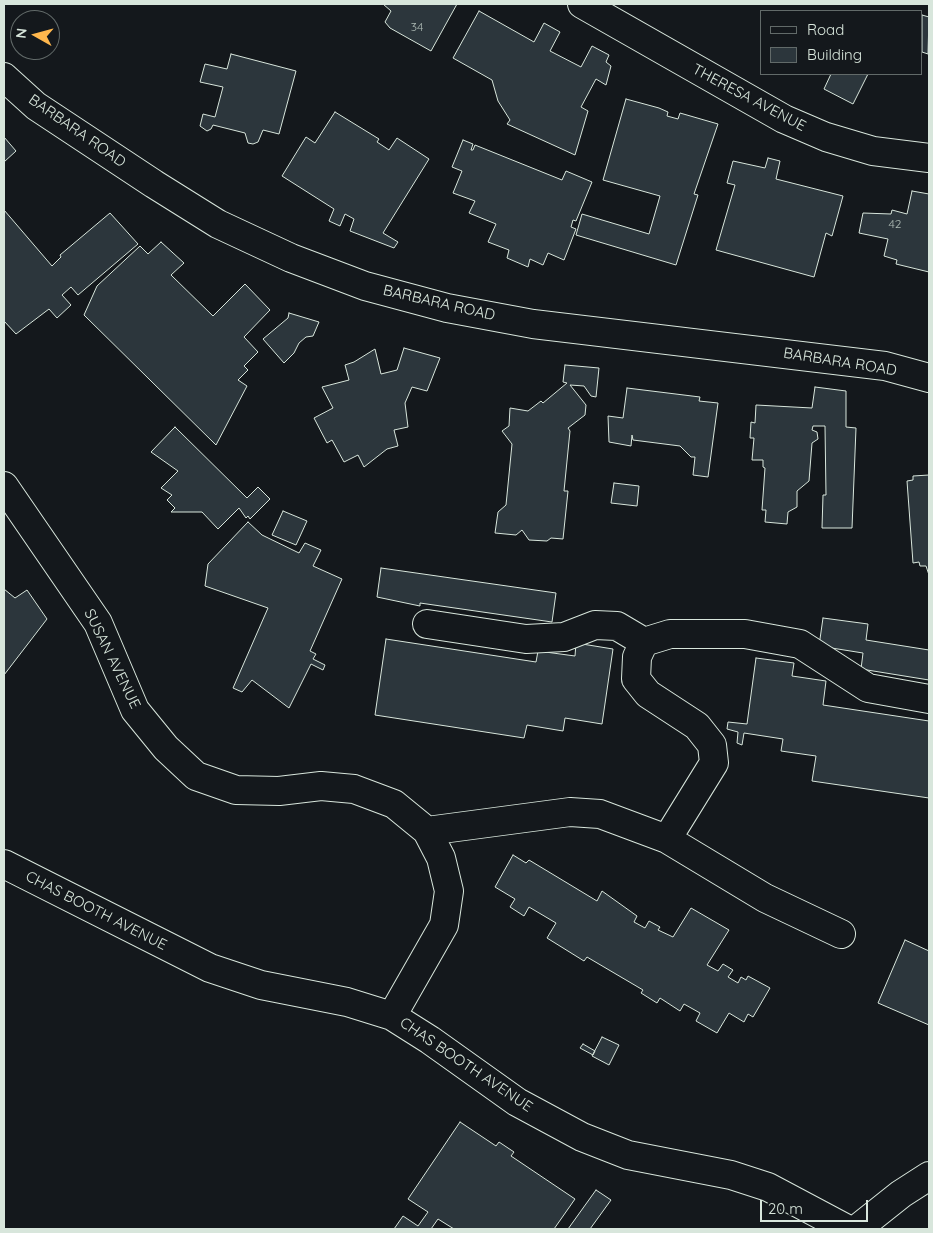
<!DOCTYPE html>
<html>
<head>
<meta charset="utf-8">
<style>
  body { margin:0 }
  #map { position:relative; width:933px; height:1233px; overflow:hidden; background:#14181c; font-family:Quicksand,sans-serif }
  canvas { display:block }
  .frame { position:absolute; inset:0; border:5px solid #d8e6dc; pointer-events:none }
  .legend { position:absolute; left:760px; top:10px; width:162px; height:65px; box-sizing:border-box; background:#14181c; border:1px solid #626a69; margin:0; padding:6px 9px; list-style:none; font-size:15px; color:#d8e6dc }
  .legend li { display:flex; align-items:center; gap:10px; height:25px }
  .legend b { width:25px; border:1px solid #626a69 }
  .north { position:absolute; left:10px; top:10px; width:50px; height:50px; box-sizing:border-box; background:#14181c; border:1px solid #626a69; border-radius:50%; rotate:277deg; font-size:14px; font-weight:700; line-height:20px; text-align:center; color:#d8e6dc }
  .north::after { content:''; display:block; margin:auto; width:18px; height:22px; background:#ffb74d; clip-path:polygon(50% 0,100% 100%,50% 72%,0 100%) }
  .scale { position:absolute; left:760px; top:1200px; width:108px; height:22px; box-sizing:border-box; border:2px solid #d8e6dc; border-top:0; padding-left:6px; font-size:15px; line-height:18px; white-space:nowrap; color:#d8e6dc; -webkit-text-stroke:4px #14181c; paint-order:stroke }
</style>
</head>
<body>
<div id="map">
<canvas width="933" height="1233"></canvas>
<div class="frame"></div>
<ul class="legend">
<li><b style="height:6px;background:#14181c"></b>Road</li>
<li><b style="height:14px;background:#2c363c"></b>Building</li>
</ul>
<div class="north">N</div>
<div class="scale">20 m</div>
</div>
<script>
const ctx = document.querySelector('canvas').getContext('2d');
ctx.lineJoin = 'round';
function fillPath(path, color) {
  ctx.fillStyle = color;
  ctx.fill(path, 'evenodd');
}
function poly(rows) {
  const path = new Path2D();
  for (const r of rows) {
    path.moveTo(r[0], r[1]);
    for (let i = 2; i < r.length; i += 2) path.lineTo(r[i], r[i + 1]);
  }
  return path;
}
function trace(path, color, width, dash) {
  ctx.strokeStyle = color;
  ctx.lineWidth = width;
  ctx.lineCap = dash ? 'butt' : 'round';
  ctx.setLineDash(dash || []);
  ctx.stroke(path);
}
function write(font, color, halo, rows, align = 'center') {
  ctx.font = font + ' Quicksand,sans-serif';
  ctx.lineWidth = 4;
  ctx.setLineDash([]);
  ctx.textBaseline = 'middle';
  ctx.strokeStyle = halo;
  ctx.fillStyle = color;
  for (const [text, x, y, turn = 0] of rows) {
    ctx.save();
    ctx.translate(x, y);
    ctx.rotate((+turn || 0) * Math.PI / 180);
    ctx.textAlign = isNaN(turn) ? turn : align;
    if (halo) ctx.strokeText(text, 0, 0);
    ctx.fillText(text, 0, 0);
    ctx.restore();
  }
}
const building = poly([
  [383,4,457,4,431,51,390,28,385,22,391,11,383,4],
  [479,11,534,42,544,23,560,32,550,51,581,67,592,46,609,55,606,62,611,66,606,85,596,79,581,107,588,111,575,155,507,124,510,120,498,101,492,80,453,58,479,11],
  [922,15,929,17,928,54,922,52,922,15],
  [231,54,296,71,279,134,263,130,258,142,253,144,248,143,245,133,213,125,211,129,207,131,200,126,203,114,215,117,223,87,200,82,205,64,227,69,231,54],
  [831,74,868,74,853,104,824,89,831,74],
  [626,99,659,108,668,112,667,116,678,119,680,113,718,124,694,194,698,195,676,265,576,235,582,214,649,234,660,196,603,180,626,99],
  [335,112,379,139,377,142,389,150,397,138,429,159,383,233,398,242,394,248,350,231,354,219,345,214,340,226,329,221,334,209,282,176,306,137,315,143,335,112],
  [4,137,16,151,4,162,4,137],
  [463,140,473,144,471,150,473,150,475,145,562,180,566,171,592,182,576,221,573,220,571,227,576,229,564,260,548,253,543,265,530,259,528,267,507,258,509,250,488,242,496,224,469,213,475,201,453,193,462,171,452,167,463,140],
  [768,158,780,161,776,179,843,196,832,236,826,233,814,277,716,250,735,185,727,183,733,161,765,168,768,158],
  [912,191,929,194,929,272,896,264,897,260,884,256,888,239,859,233,863,213,891,214,892,210,907,214,912,191],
  [4,210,52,266,61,257,60,255,110,213,138,244,78,295,71,287,62,295,71,305,57,318,49,309,16,334,4,321,4,210],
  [161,242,184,263,171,275,213,316,245,284,270,310,244,337,258,352,244,366,248,370,238,380,247,386,216,445,84,315,97,286,140,246,148,254,161,242],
  [289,313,319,322,313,336,306,337,299,343,294,353,284,363,263,339,288,318,289,313],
  [404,348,440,358,427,391,412,387,405,403,408,427,394,430,398,446,387,449,364,467,358,455,344,462,332,440,327,443,314,418,333,408,322,387,349,380,345,365,354,362,375,349,381,374,397,370,404,348],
  [565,365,599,368,596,397,591,396,584,386,570,385,586,405,585,415,568,428,570,431,564,491,568,491,563,539,551,538,547,541,529,540,522,530,516,535,495,533,498,512,506,505,512,444,502,431,509,426,510,408,528,411,541,401,543,403,567,383,563,382,565,365],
  [815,387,846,391,846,427,856,428,852,528,822,528,823,495,826,495,825,426,813,426,812,430,817,432,818,439,812,443,809,481,797,491,797,507,788,512,787,524,765,522,766,510,762,510,765,468,763,467,763,460,752,460,754,438,750,438,751,422,755,423,756,405,812,408,815,387],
  [627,388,700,397,699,401,718,403,708,477,693,475,695,457,691,457,680,446,633,440,632,435,631,446,609,442,608,416,623,418,627,388],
  [175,427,247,498,258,487,270,499,250,519,248,516,246,518,239,508,218,529,202,512,171,512,175,508,167,500,172,495,161,488,178,471,151,452,175,427],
  [929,475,929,575,926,566,920,566,919,562,913,563,907,481,913,480,913,476,929,475],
  [614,483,639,486,637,506,611,503,614,483],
  [283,511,307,521,296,545,272,535,283,511],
  [248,522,262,535,299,553,305,543,321,550,313,566,342,579,310,651,316,654,313,659,325,665,323,670,311,664,289,708,252,680,242,692,233,688,268,608,205,586,208,564,248,522],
  [381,568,556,593,552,622,420,603,420,606,377,597,381,568],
  [4,589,15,598,27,590,47,619,4,675,4,589],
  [823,618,868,624,866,640,929,650,929,680,861,669,863,653,819,646,823,618],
  [386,639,536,662,538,651,575,656,576,643,613,649,602,724,565,718,563,731,527,725,524,738,375,715,386,639],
  [756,658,794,663,792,676,826,681,823,705,929,721,929,798,812,781,816,756,781,751,783,739,744,733,742,745,737,743,738,732,727,729,728,722,747,724,756,658],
  [513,855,526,863,529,860,597,901,602,891,637,916,634,922,645,928,649,921,660,927,658,930,673,937,691,908,729,930,707,965,718,971,723,964,733,970,728,977,738,983,741,977,746,980,748,976,770,988,753,1017,748,1014,744,1022,729,1013,717,1033,696,1021,700,1013,684,1004,680,1011,660,998,657,1003,641,993,643,990,587,957,584,961,547,938,556,923,529,907,524,916,510,907,515,899,495,887,513,855],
  [905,940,929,951,929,1025,878,1003,905,940],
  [602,1037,619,1045,609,1065,592,1056,602,1037],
  [583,1044,595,1051,593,1055,580,1048,583,1044],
  [460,1122,496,1146,499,1142,514,1152,511,1156,575,1199,554,1229,454,1229,438,1219,431,1229,394,1229,403,1216,418,1226,428,1212,408,1199,460,1122],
  [596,1190,611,1200,590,1229,568,1229,596,1190]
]);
fillPath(building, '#2c363c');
trace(building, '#d8e6dc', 1);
const minor = poly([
  [582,4,784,119,826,137,873,151,929,158],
  [4,77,36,106,154,184,218,224,291,258,365,286,447,308,533,324,885,366,929,378],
  [4,486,98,623,135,710,166,748,196,776,236,790,279,791,321,786,354,789,394,804,427,831,441,858,449,891,444,925,392,1016],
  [427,624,526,639,564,637,595,625,617,626,644,642],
  [427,831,570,812,600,814,667,839,765,898,841,934],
  [667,839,714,763,712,745,697,726,648,694,636,679,637,657,644,642,670,634,745,634,800,644,868,688,929,699],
  [4,864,210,968,261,985,347,1002,392,1016,430,1040,517,1102,582,1137,628,1155,731,1175,768,1187,847,1229],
  [857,1229,901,1194,929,1176]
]);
trace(minor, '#d8e6dc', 30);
trace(minor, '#14181c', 28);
write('12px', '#adbab4', null, [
  ["34",417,27],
  ["42",895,224]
]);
write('15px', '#d8e6dc', '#14181c', [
  ["THERESA AVENUE",749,98,28],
  ["BARBARA ROAD",77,131,35],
  ["BARBARA ROAD",439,303,13],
  ["BARBARA ROAD",840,362,9],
  ["SUSAN AVENUE",112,659,64],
  ["CHAS BOOTH AVENUE",96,911,27],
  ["CHAS BOOTH AVENUE",466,1065,34]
]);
</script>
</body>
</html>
